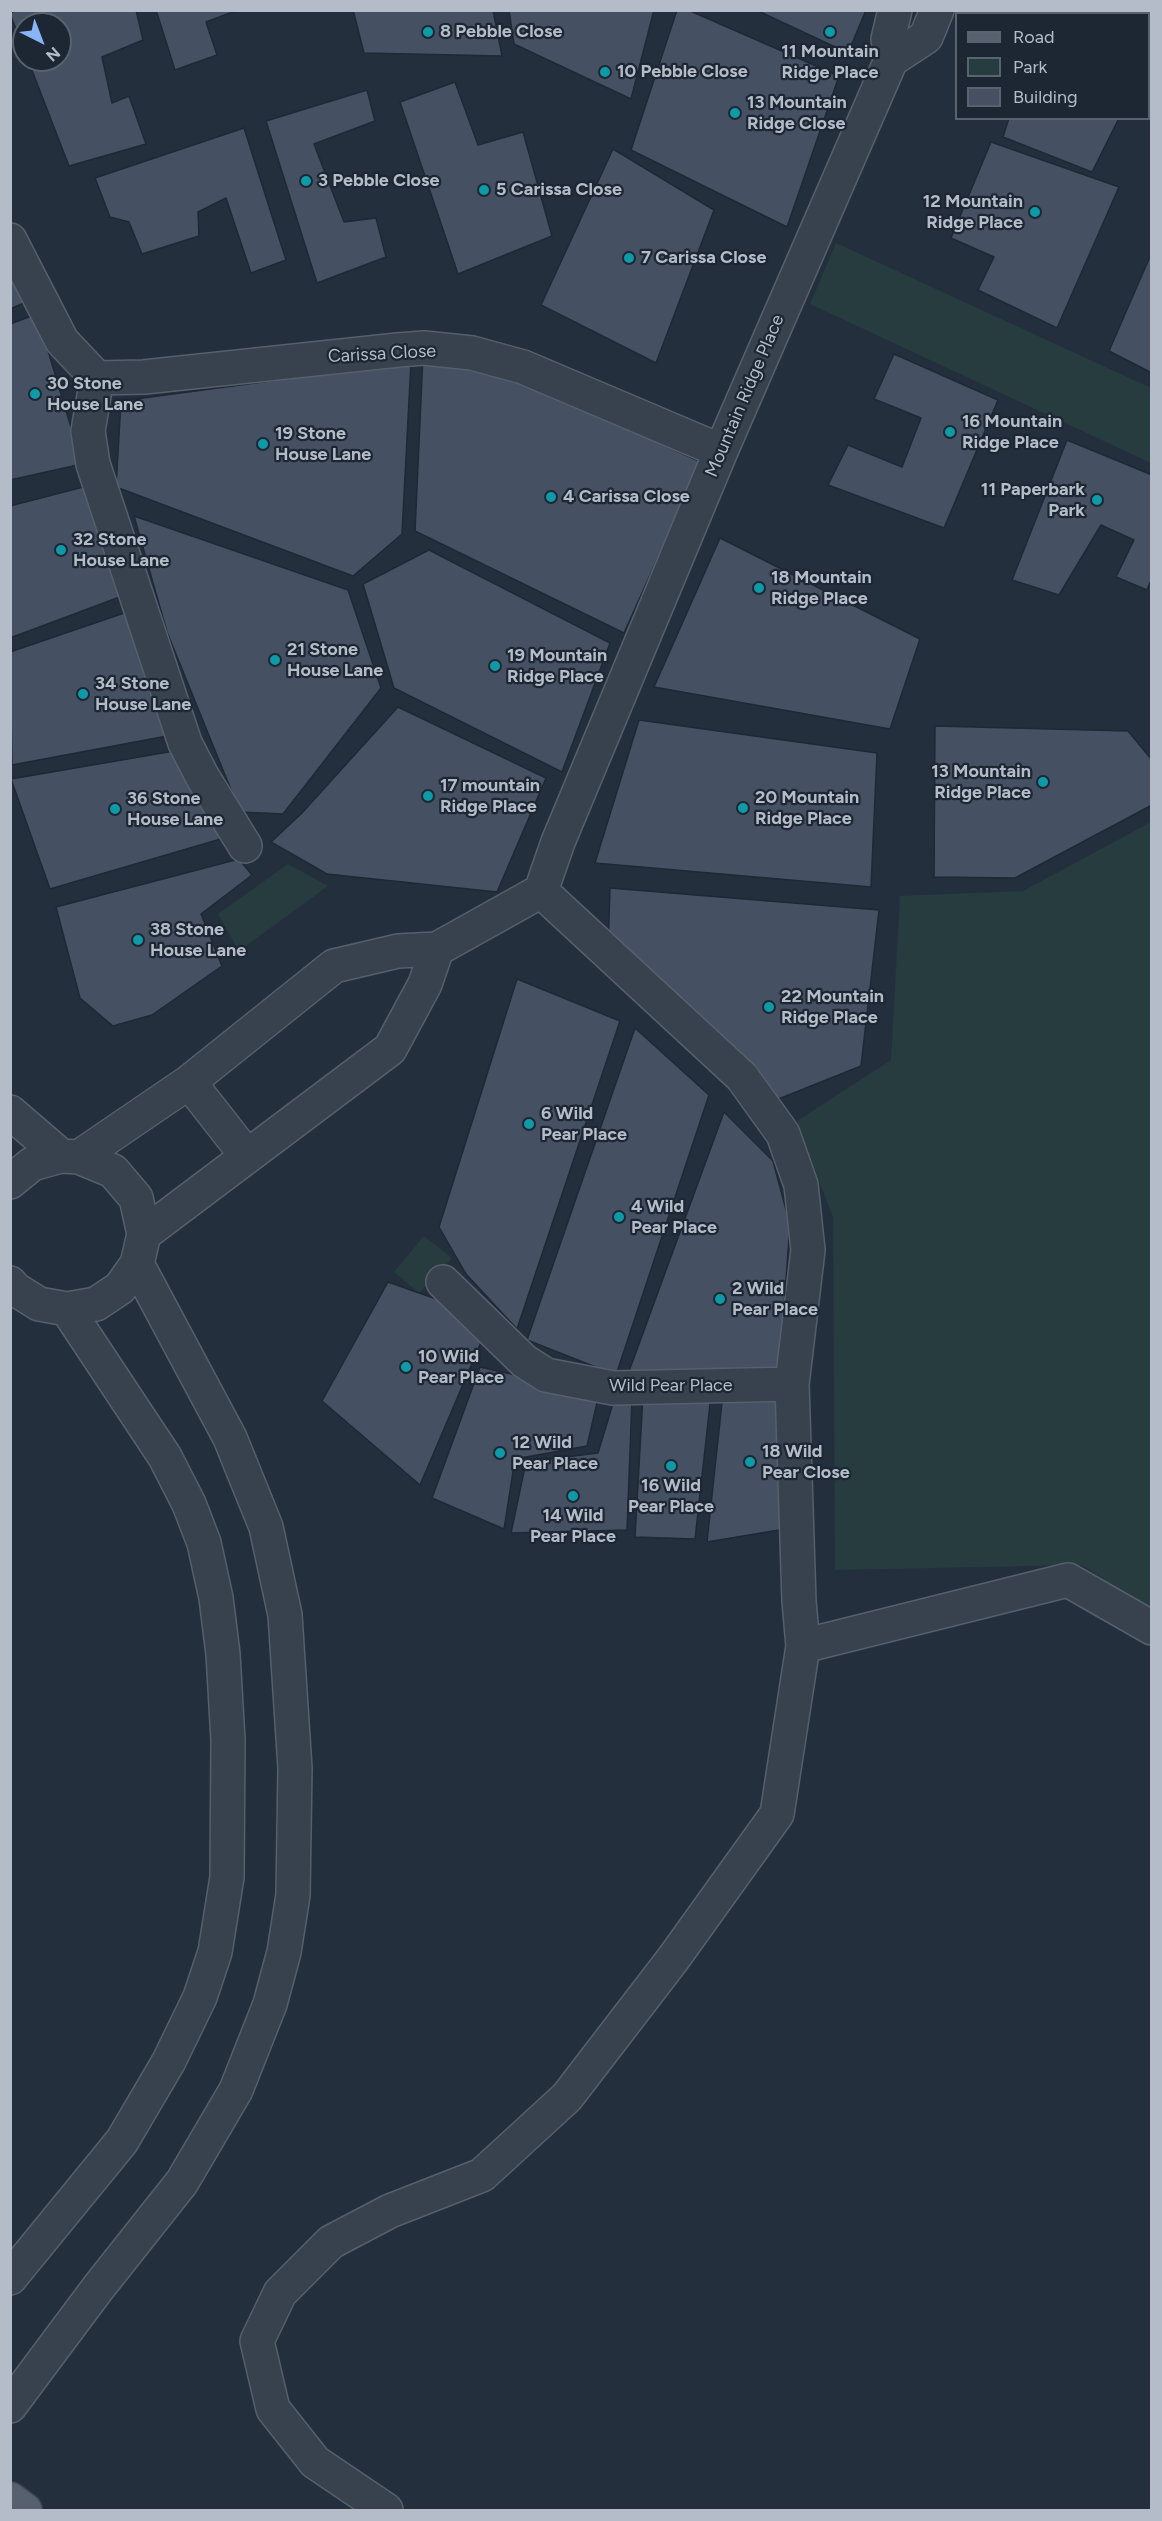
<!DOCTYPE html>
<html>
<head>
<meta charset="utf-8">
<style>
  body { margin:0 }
  #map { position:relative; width:1162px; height:2521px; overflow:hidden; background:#242f3e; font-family:Figtree,sans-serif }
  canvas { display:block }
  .frame { position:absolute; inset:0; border:12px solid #b4bcc9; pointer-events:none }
  .legend { position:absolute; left:955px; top:12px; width:195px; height:108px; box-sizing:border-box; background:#1d2633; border:2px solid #59626f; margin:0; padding:8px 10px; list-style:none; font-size:18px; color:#b4bcc9 }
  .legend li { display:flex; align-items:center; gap:12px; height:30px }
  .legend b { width:30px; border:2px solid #59626f }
  .north { position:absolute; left:12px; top:12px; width:60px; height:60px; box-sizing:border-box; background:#1d2633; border:2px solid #59626f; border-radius:50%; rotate:138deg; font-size:16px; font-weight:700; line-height:24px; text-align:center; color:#b4bcc9 }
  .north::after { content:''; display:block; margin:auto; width:21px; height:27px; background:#8ab4f8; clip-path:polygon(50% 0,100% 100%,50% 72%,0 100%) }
</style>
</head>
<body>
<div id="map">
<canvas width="1162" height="2521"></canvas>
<div class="frame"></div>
<ul class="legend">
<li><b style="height:8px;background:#56606e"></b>Road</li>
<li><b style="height:16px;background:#263c3f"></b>Park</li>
<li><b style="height:16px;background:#455162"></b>Building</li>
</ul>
<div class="north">N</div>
</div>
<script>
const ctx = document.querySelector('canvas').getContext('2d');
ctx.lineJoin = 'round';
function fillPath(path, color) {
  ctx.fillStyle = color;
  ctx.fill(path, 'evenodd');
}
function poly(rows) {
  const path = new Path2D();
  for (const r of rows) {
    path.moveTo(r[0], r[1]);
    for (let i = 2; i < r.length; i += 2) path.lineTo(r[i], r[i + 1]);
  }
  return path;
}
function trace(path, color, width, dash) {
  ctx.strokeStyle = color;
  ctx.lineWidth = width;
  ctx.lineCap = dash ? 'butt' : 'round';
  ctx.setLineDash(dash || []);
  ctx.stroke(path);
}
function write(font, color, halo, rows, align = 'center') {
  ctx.font = font + ' Figtree,sans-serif';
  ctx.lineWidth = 4.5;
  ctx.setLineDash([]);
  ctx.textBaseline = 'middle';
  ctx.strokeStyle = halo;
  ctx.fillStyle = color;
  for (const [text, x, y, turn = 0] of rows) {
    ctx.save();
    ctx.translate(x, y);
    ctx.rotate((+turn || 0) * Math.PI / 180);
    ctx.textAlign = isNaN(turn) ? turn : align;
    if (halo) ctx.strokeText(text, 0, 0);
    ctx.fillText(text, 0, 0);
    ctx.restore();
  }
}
fillPath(poly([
  [836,243,1151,388,1151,463,810,304],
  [1151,822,1151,1610,1082,1565,835,1570,833,1218,797,1121,891,1060,900,896,1023,891],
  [288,864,328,886,239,951,218,914],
  [424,1236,452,1258,419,1293,394,1272]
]), '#263c3f');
const building = poly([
  [15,10,136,10,143,40,102,57,112,103,129,96,146,144,69,166,28,60,60,60,60,24,24,24,24,49,10,14,15,10],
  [156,10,238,10,206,22,217,55,175,70,156,10],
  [353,10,493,10,502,56,364,53,353,10],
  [509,10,654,10,631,99,514,44,509,10],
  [677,10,688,10,839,76,787,227,631,150,677,10],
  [756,10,866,10,848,53,756,10],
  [1051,10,1082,10,1089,14,1049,14,1051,10],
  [1148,39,1152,41,1152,108,1148,107,1148,39],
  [455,82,478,145,523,132,552,236,458,274,400,102,455,82],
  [367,90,375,121,314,144,344,222,376,218,386,257,317,283,266,121,367,90],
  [1009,118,1119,118,1092,172,1003,137,1009,118],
  [244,128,286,260,251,273,226,198,198,212,199,236,142,254,129,222,110,217,95,178,244,128],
  [991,142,1119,187,1057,328,978,290,994,257,951,238,991,142],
  [613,149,714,210,656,363,541,305,613,149],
  [1152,252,1152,373,1109,351,1152,252],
  [10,255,31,300,10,309,10,255],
  [37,314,82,464,10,480,10,324,37,314],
  [894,354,998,400,944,528,828,485,848,445,902,467,921,418,874,399,894,354],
  [423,355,484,363,701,462,624,633,415,531,423,355],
  [411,362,402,534,353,576,116,487,121,401,411,362],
  [1067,440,1152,475,1152,578,1147,590,1116,577,1134,540,1101,525,1059,595,1012,580,1067,440],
  [91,485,125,595,10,638,10,506,91,485],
  [134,516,348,590,381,688,283,814,240,812,167,632,134,516],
  [720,538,920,639,890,729,654,687,720,538],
  [429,550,610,643,562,772,394,688,363,584,429,550],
  [130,611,167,736,12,765,10,652,130,611],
  [398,707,546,778,497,892,327,874,271,842,301,814,398,707],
  [639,720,877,753,871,887,595,863,639,720],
  [935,726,1128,731,1152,760,1152,805,1015,878,934,877,935,726],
  [180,750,224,838,50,889,11,779,180,750],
  [239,859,252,875,201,914,222,966,152,1015,113,1026,80,998,56,907,239,859],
  [610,888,879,910,861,1066,771,1102,608,949,610,888],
  [517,979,620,1021,517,1329,466,1274,439,1227,517,979],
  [635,1028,709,1095,616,1375,527,1340,635,1028],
  [724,1112,773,1161,790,1225,779,1374,628,1374,724,1112],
  [388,1282,439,1300,485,1333,420,1485,322,1401,388,1282],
  [480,1367,599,1394,587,1446,515,1459,504,1529,432,1498,480,1367],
  [723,1393,784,1394,785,1529,707,1542,723,1393],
  [643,1395,711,1395,695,1539,635,1537,643,1395],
  [632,1399,627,1530,511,1533,526,1462,598,1453,614,1400,632,1399]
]);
fillPath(building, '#455162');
trace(building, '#1f2835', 1.5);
const minor = poly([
  [891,60,926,37,937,10],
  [10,240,62,341,97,378],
  [97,378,144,377,398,350,424,348,472,353,523,367,721,451],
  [97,378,88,431,93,464,185,743,202,776,245,846],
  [189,1082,247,1156],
  [10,1112,61,1156],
  [79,1157,189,1082,334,966,398,951,437,949,541,891,558,842,721,451,891,60,888,39,895,10],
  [10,1182,32,1164,61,1156,79,1157,113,1171,136,1198,144,1234,137,1264,120,1288,96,1304,67,1309,39,1304,15,1289,10,1283],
  [144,1234,390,1049,425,984,437,949],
  [443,1282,524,1361,546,1375,613,1388,792,1384],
  [803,1646,1068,1580,1152,1628],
  [10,2278,122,2141,169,2061,200,1997,215,1952,227,1877,228,1740,223,1654,216,1598,204,1543,189,1504,165,1457,67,1309],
  [10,2406,98,2288,182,2182,236,2090,270,2004,284,1952,293,1895,295,1768,285,1615,266,1527,230,1438,137,1264],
  [386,2510,315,2462,273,2409,257,2341,280,2293,331,2242,390,2211,482,2175,567,2097,673,1959,777,1814,803,1646,799,1601,792,1384,808,1250,801,1185,783,1134,742,1077,541,891]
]);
const major = poly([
  [10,2499,25,2510]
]);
trace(minor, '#565f6c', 36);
trace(major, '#414a57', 36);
trace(minor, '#38414e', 33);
trace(major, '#56606e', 33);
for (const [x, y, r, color] of [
  [428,32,6,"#0f9aa8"],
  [830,32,6,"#0f9aa8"],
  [605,72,6,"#0f9aa8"],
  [735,113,6,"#0f9aa8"],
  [306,181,6,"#0f9aa8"],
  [484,190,6,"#0f9aa8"],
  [1035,212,6,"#0f9aa8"],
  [629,258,6,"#0f9aa8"],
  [35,394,6,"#0f9aa8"],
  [950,432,6,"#0f9aa8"],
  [263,444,6,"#0f9aa8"],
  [551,497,6,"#0f9aa8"],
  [1097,500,6,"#0f9aa8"],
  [61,550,6,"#0f9aa8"],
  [759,588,6,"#0f9aa8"],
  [275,660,6,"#0f9aa8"],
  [495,666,6,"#0f9aa8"],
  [83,694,6,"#0f9aa8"],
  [1043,782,6,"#0f9aa8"],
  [428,796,6,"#0f9aa8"],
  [743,808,6,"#0f9aa8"],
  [115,809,6,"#0f9aa8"],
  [138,940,6,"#0f9aa8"],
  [769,1007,6,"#0f9aa8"],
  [529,1124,6,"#0f9aa8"],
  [619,1217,6,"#0f9aa8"],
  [720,1299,6,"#0f9aa8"],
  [406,1367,6,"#0f9aa8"],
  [500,1453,6,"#0f9aa8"],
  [750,1462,6,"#0f9aa8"],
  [671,1466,6,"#0f9aa8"],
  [573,1496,6,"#0f9aa8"]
]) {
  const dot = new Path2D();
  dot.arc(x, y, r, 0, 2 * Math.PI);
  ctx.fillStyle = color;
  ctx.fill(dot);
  trace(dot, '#1d2633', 2);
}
write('bold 18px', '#b4bcc9', '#1d2633', [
  ["8 Pebble Close",440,32],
  ["11 Mountain",830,52,"center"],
  ["Ridge Place",830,73,"center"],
  ["10 Pebble Close",617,72],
  ["13 Mountain",747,103],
  ["Ridge Close",747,124],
  ["3 Pebble Close",318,181],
  ["5 Carissa Close",496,190],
  ["12 Mountain",1023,202,"right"],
  ["Ridge Place",1023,223,"right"],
  ["7 Carissa Close",641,258],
  ["30 Stone",47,384],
  ["House Lane",47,405],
  ["16 Mountain",962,422],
  ["Ridge Place",962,443],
  ["19 Stone",275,434],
  ["House Lane",275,455],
  ["11 Paperbark",1085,490,"right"],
  ["Park",1085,511,"right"],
  ["4 Carissa Close",563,497],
  ["32 Stone",73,540],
  ["House Lane",73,561],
  ["18 Mountain",771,578],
  ["Ridge Place",771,599],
  ["21 Stone",287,650],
  ["House Lane",287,671],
  ["19 Mountain",507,656],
  ["Ridge Place",507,677],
  ["34 Stone",95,684],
  ["House Lane",95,705],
  ["13 Mountain",1031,772,"right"],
  ["Ridge Place",1031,793,"right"],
  ["17 mountain",440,786],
  ["Ridge Place",440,807],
  ["20 Mountain",755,798],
  ["Ridge Place",755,819],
  ["36 Stone",127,799],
  ["House Lane",127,820],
  ["38 Stone",150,930],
  ["House Lane",150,951],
  ["22 Mountain",781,997],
  ["Ridge Place",781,1018],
  ["6 Wild",541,1114],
  ["Pear Place",541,1135],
  ["4 Wild",631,1207],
  ["Pear Place",631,1228],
  ["2 Wild",732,1289],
  ["Pear Place",732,1310],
  ["10 Wild",418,1357],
  ["Pear Place",418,1378],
  ["12 Wild",512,1443],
  ["Pear Place",512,1464],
  ["18 Wild",762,1452],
  ["Pear Close",762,1473],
  ["16 Wild",671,1486,"center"],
  ["Pear Place",671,1507,"center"],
  ["14 Wild",573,1516,"center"],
  ["Pear Place",573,1537,"center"]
], 'left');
write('18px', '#b4bcc9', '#1d2633', [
  ["Carissa Close",382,354,-3],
  ["Mountain Ridge Place",745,396,-67],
  ["Wild Pear Place",671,1386]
]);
</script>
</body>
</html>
